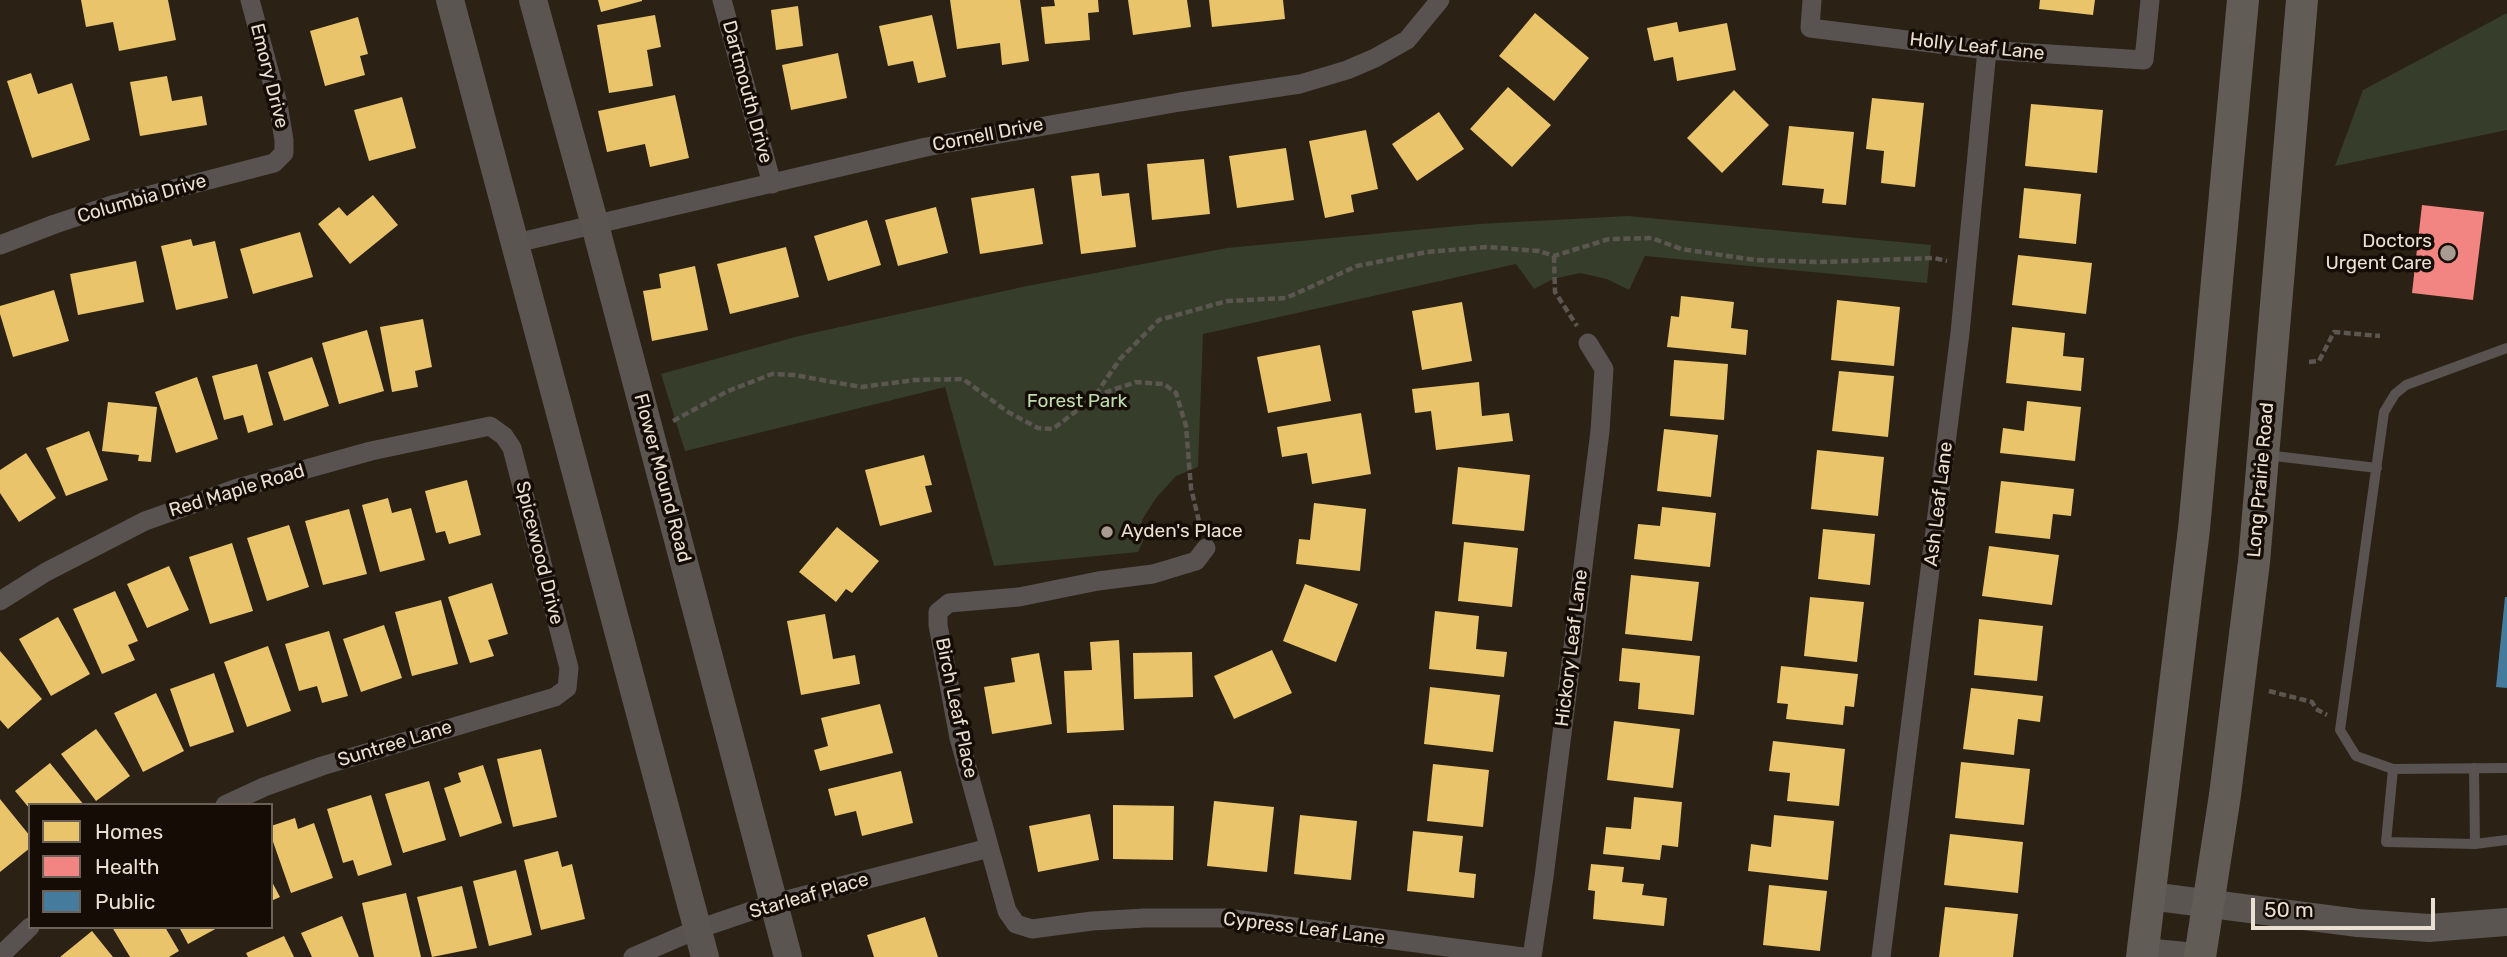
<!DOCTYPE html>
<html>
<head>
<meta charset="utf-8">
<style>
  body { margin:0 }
  #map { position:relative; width:2507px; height:957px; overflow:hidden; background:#2b2115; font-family:Rubik,sans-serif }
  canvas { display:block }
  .legend { position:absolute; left:28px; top:803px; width:245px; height:126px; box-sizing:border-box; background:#150d05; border:2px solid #6b6157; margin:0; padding:9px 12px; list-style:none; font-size:21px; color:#ebdfd2 }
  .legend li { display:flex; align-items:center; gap:14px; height:35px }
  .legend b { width:35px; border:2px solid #6b6157 }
  .scale { position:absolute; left:2251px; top:898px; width:184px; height:32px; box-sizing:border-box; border:4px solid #ebdfd2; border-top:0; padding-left:9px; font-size:21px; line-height:24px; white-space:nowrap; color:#ebdfd2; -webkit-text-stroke:5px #150d05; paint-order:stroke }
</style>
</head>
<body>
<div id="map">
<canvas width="2507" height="957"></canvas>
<ul class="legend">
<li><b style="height:19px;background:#e9c46a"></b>Homes</li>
<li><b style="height:19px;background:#f28482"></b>Health</li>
<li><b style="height:19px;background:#457b9d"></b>Public</li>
</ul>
<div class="scale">50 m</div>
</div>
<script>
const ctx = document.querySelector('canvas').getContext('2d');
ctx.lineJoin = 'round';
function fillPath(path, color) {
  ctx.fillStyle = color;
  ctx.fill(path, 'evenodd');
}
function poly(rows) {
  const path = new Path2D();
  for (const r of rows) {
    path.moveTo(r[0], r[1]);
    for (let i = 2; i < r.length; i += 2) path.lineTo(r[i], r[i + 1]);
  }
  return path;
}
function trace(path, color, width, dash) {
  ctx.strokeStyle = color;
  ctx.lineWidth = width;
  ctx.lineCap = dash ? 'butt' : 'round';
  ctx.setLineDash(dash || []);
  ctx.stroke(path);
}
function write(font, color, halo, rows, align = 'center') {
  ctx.font = font + ' Rubik,sans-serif';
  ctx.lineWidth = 7;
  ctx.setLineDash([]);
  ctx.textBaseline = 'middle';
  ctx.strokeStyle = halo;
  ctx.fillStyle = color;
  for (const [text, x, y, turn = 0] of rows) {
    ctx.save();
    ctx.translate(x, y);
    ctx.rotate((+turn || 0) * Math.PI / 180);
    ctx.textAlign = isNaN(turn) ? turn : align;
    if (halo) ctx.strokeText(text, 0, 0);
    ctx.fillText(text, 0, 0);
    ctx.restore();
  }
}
fillPath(poly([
  [2507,13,2507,130,2335,166,2363,90],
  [1628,216,1931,245,1927,283,1645,256,1629,290,1607,279,1580,273,1553,279,1534,289,1516,264,1203,334,1198,467,1176,476,1156,498,1142,520,1143,541,1138,552,994,566,945,387,685,451,661,374,799,336,1027,286,1227,248,1479,224]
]), '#363e2b');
fillPath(poly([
  [81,0,168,0,176,40,119,51,113,22,86,27],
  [598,0,642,0,642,1,601,12],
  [950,0,1020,0,1029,61,1002,65,1000,43,957,49],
  [1054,0,1098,0,1099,12,1088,13,1090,40,1045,44,1041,7,1055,6],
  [1128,0,1187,0,1191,27,1133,35],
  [1209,0,1283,0,1285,19,1212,27],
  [2040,0,2095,0,2093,15,2039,9],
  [798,6,803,46,776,50,771,10],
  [1535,13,1589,58,1554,101,1499,56],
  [655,15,661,47,647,50,653,86,609,93,597,25],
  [932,15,946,77,918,83,913,61,888,66,879,26],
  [358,17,368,54,360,56,365,75,325,86,310,31],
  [1677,22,1679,32,1727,23,1736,70,1677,81,1673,57,1654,61,1647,28],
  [838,53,847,98,791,110,782,65],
  [31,73,38,94,72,83,90,140,32,158,7,81],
  [167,76,172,101,202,96,207,125,140,136,130,82],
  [1508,87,1551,125,1512,167,1470,129],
  [1734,90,1769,125,1722,173,1687,138],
  [675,95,689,158,650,167,645,144,607,152,598,111],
  [402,97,416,148,369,161,354,110],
  [1872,98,1924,103,1915,187,1881,183,1884,151,1866,149],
  [2031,104,2103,110,2097,173,2025,166],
  [1439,112,1464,149,1417,181,1392,144],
  [1789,126,1854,132,1846,205,1822,203,1824,189,1782,185],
  [1366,130,1378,189,1351,195,1354,212,1325,218,1309,141],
  [1286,148,1294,200,1237,208,1229,156],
  [1204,159,1210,214,1152,220,1147,164],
  [1099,173,1102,196,1129,193,1136,247,1081,254,1071,176],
  [1034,188,1043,244,980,254,971,198],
  [2024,188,2081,194,2076,244,2019,238],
  [373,195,398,225,350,264,318,224,339,207,347,216],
  [936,207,948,253,898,266,885,220],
  [867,220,881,265,828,281,814,236],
  [300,232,313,277,253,294,240,249],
  [191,239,193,246,215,241,228,298,176,310,161,246],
  [786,247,799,297,730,314,717,264],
  [2018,255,2092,263,2086,314,2012,305],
  [136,261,144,302,78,315,70,274],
  [695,266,708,330,652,341,643,291,661,288,659,274],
  [54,290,69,341,13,357,0,314,0,306],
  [1681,296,1734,302,1731,328,1748,330,1746,355,1667,347,1671,316,1679,317],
  [1837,300,1900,307,1894,366,1831,360],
  [1462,302,1472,361,1422,370,1412,311],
  [423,319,432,367,415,371,418,387,392,392,380,327],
  [2012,327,2065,333,2063,356,2084,358,2081,391,2006,383],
  [367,330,384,391,339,404,322,343],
  [1320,345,1331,401,1268,413,1257,357],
  [312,357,329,406,284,421,268,372],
  [1674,360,1728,364,1724,420,1670,416],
  [257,364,273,425,248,433,243,415,224,420,212,376],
  [1839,371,1894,376,1888,437,1832,431],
  [197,377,218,439,176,453,155,392],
  [1479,382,1482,416,1509,413,1513,441,1436,450,1431,411,1415,413,1412,389],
  [2027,401,2081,407,2075,461,2000,453,2003,428,2024,431],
  [108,402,157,407,151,462,138,461,139,455,102,451],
  [1361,413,1371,474,1312,484,1307,453,1282,457,1277,427],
  [1664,429,1718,435,1711,497,1657,491],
  [89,431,108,480,66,496,46,448],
  [1817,450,1884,457,1878,516,1811,509],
  [26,453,56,498,19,522,0,493,0,470],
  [924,455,932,485,925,486,932,512,880,526,865,470],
  [1458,467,1530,475,1524,531,1452,524],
  [467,480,481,535,449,544,445,531,436,533,425,491],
  [2001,481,2074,489,2071,516,2053,514,2050,539,1995,533],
  [388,498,392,513,411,508,425,560,380,572,362,505],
  [1314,503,1366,509,1360,571,1296,564,1299,539,1310,540],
  [1662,507,1716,513,1710,567,1634,559,1638,524,1660,526],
  [349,509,367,574,323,585,305,521],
  [289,525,309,587,267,601,247,538],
  [837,527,879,561,852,593,846,589,836,602,799,572],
  [1823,529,1875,534,1870,585,1818,579],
  [1464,542,1518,548,1512,607,1458,601],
  [232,543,253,611,210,624,189,557],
  [1989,546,2059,555,2052,605,1982,596],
  [169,566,189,610,147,628,127,584],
  [1631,575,1699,582,1692,641,1625,634],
  [492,583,508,634,488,640,494,656,470,663,448,597],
  [1305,584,1358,604,1336,662,1283,641],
  [115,591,138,641,128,645,135,660,102,674,73,609],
  [1810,597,1864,602,1857,662,1804,656],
  [441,600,458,664,412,676,395,612],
  [1435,611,1479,616,1476,649,1507,652,1504,677,1429,669],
  [825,614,833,659,855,655,860,684,801,695,787,621],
  [58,617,90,674,51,696,19,639],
  [1979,619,2043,626,2037,681,1974,675],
  [384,625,402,678,361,692,343,639],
  [329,631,348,696,322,703,317,686,299,691,285,644],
  [1119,640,1124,730,1067,733,1064,671,1092,670,1090,642],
  [268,646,291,711,247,727,224,662],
  [1622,648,1700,656,1694,715,1638,709,1640,683,1619,681],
  [1272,650,1292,693,1234,719,1214,676],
  [0,651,42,699,8,729,0,720],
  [1192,652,1193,697,1134,699,1133,653],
  [1039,653,1052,724,992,734,984,687,1015,682,1011,658],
  [1781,666,1858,674,1854,707,1845,706,1843,725,1786,719,1788,704,1777,703],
  [214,673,234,732,190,747,170,689],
  [1430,687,1500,695,1493,752,1424,744],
  [1971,688,2043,696,2040,722,2018,719,2014,755,1963,749],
  [156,693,184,751,143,772,114,713],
  [880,704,893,753,820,771,814,750,828,746,821,718],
  [1614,721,1680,729,1673,788,1607,780],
  [96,729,130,776,96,801,61,754],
  [1773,741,1845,749,1839,806,1787,801,1790,773,1769,771],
  [541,749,557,817,513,827,497,759],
  [1961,762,2030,769,2024,825,1955,818],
  [50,763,84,805,30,805,30,809,15,791],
  [1433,764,1489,770,1483,827,1427,821],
  [483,765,502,823,460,837,444,788,461,782,458,773],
  [901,771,913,823,862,836,856,811,835,816,828,789],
  [429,781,446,840,403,853,385,794],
  [371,795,392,865,358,876,353,860,343,863,327,809],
  [1634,797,1682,802,1678,847,1662,845,1660,860,1603,854,1606,827,1631,829],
  [0,799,30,836,30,848,0,872],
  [1214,801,1274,807,1267,872,1207,866],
  [1113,805,1174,806,1173,860,1113,859],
  [1090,814,1099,860,1038,872,1029,826],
  [1300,815,1357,821,1351,880,1294,874],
  [1774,815,1834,821,1828,880,1748,871,1751,844,1771,847],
  [295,818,298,829,314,823,333,878,291,893,271,836,271,826],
  [1413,831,1463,836,1459,872,1476,874,1474,898,1407,891],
  [1950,834,2023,842,2018,893,1944,885],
  [558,851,562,867,572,864,585,919,541,930,524,860],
  [1591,864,1624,867,1622,882,1644,884,1642,895,1667,898,1664,926,1593,919,1595,891,1588,890],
  [516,870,532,935,489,946,473,881],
  [271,880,280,897,271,901],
  [1769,885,1827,891,1820,951,1763,945],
  [462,886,477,948,432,957,417,897],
  [406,893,421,957,374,957,362,903],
  [1945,907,2018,914,2013,957,1939,957],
  [342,916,359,957,312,957,301,933],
  [925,917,938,957,874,957,867,935],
  [112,927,165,927,179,951,169,957,130,957],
  [179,927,219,927,188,944],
  [92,931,113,957,60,957],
  [284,936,294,957,248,957,246,953]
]), '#e9c46a');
fillPath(poly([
  [2422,205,2484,212,2473,300,2412,293]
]), '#f28482');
fillPath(poly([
  [2505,597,2507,597,2507,688,2496,687]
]), '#457b9d');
trace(poly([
  [1554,256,1555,292,1577,326],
  [2309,362,2319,361,2334,332,2380,336],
  [1095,396,1136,382,1164,384,1176,393,1186,426,1191,488,1201,530],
  [673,421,728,391,772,374,794,375,861,387,915,380,963,379,1008,412,1038,428,1053,429,1094,397,1120,359,1159,320,1227,301,1286,298,1357,266,1427,252,1487,247,1539,251,1554,256,1609,239,1652,238,1681,249,1755,260,1820,262,1934,258,1947,261],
  [2269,691,2312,702,2316,709,2327,715]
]), '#5c5650', 4.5, [7, 3.5]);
trace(poly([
  [2507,348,2406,385,2395,394,2384,412,2340,730,2356,756,2393,769,2507,768],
  [2266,455,2377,468],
  [2474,768,2475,844],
  [2393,769,2386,842,2475,844,2507,840]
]), '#585350', 10);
trace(poly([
  [722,0,772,184],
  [1812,0,1810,28,1987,50,2144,60,2150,0],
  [516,243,926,147,1180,102,1300,84,1347,70,1375,58,1407,40,1440,0],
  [0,245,55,224,112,205,274,163,284,153,284,140,278,104,250,0],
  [1206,548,1196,561,1153,574,1098,581,1019,597,949,603,938,612,938,625,959,738,1007,911,1016,924,1032,929,1092,921,1145,918,1226,918,1523,957],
  [0,601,46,572,145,521,238,488,371,451,490,426,504,436,512,448,569,668,567,688,555,697,322,766,264,787,225,805],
  [0,956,30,927],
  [633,957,698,929,775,903,989,848],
  [1532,957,1544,877,1600,431,1604,369,1588,343],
  [1881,957,1960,333,1987,50]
]), '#585350', 19);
trace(poly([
  [450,0,705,957],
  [533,0,595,225,788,957],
  [2150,896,2358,923,2429,928,2507,922],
  [2143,952,2196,957]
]), '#5a5550', 28);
trace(poly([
  [2142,957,2194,529,2243,0],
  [2200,957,2225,795,2254,562,2302,0]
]), '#615c56', 32);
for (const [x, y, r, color] of [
  [2448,253,9,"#a89c90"],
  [1107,532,7,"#a89c90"]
]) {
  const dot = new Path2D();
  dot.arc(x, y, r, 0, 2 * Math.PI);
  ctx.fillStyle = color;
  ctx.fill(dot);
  trace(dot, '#150d05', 2.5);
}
write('19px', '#ebdfd2', '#150d05', [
  ["Holly Leaf Lane",1977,47,6],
  ["Emory Drive",269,76,76],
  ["Dartmouth Drive",747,92,75],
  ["Cornell Drive",988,135,-11],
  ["Columbia Drive",142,199,-16],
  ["Flower Mound Road",662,478,75],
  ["Long Prairie Road",2261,480,-85],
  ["Red Maple Road",237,491,-17],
  ["Ash Leaf Lane",1939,504,-83],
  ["Spicewood Drive",539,553,76],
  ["Hickory Leaf Lane",1572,648,-83],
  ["Birch Leaf Place",956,708,78],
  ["Suntree Lane",395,744,-17],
  ["Starleaf Place",809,896,-16],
  ["Cypress Leaf Lane",1304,929,7]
]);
write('19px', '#ebdfd2', '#150d05', [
  ["Doctors",2432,242],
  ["Urgent Care",2432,264],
  ["Ayden's Place",1121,532,"left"]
], 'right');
write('19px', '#c0dcac', '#150d05', [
  ["Forest Park",1077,402]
]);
</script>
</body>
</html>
